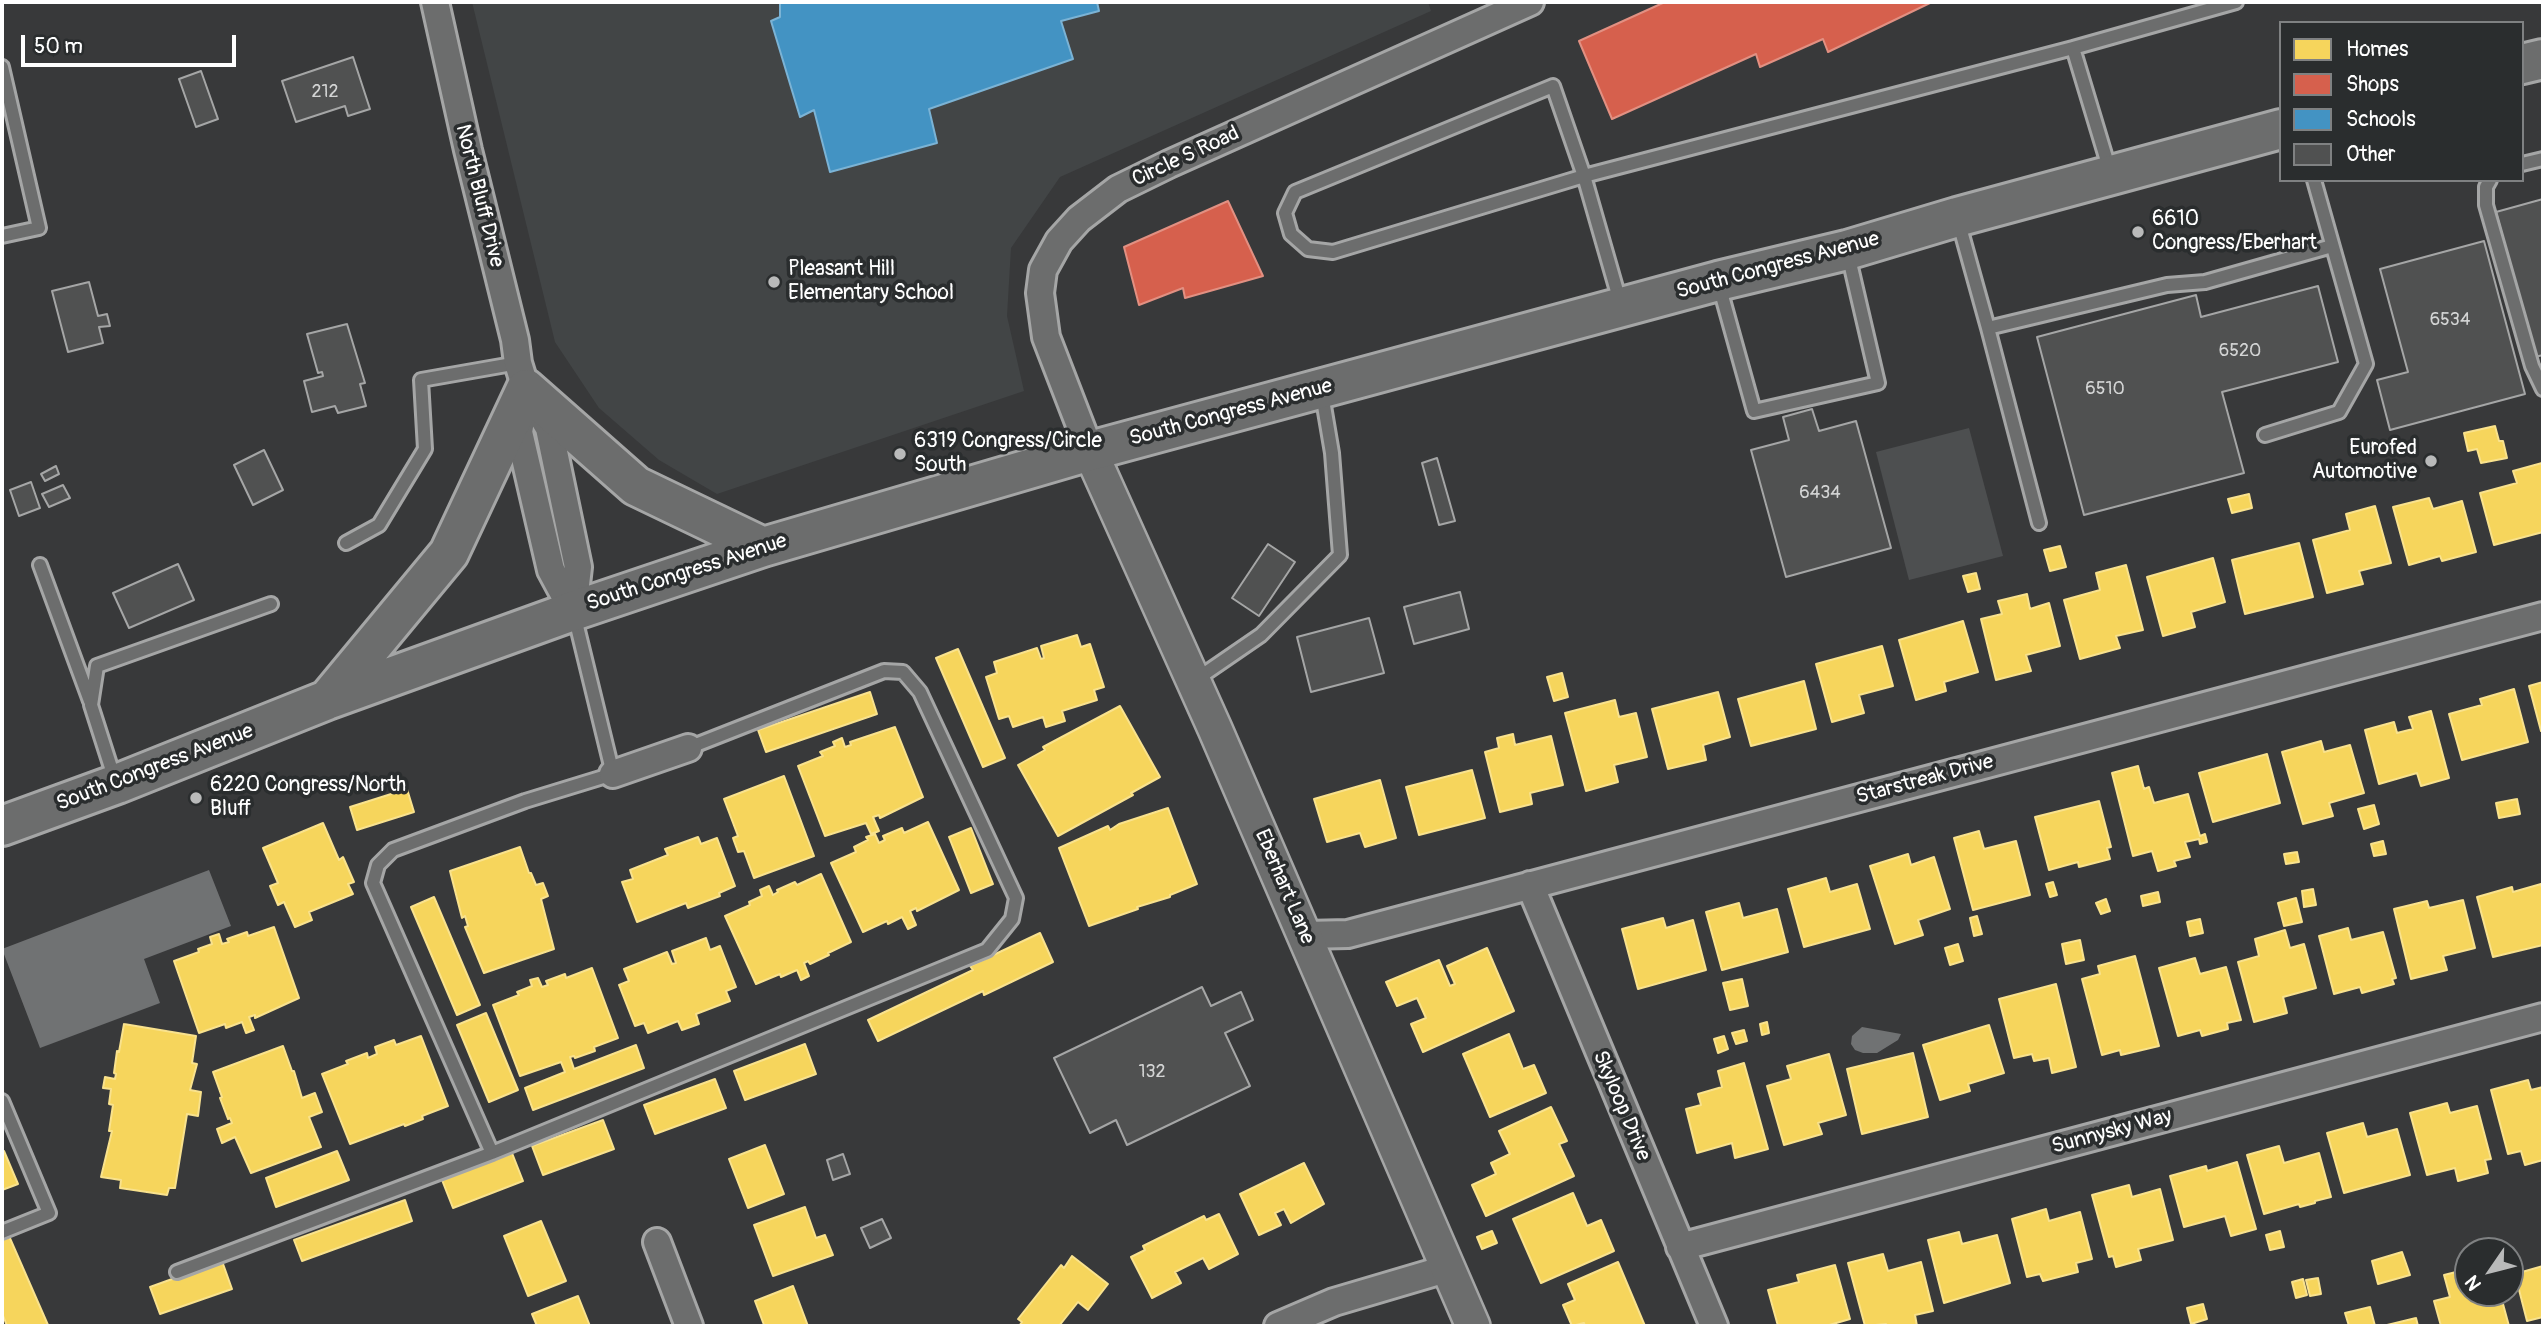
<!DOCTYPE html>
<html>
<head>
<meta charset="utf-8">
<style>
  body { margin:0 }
  #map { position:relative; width:2545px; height:1328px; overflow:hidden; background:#38393a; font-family:Pangolin,sans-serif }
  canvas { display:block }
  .frame { position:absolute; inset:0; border:4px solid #fff; pointer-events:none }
  .legend { position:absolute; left:2279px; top:21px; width:245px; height:161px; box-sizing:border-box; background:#2a2d2e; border:2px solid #7f8182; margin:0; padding:9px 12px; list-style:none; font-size:21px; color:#fff }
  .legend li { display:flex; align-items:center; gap:14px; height:35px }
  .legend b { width:35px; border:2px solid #7f8182 }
  .north { position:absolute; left:2454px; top:1237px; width:70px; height:70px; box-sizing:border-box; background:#2a2d2e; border:2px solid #7f8182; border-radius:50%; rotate:235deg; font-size:19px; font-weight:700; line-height:28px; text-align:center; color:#fff }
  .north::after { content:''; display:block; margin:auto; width:24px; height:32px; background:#b9baba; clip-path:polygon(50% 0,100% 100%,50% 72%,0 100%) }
  .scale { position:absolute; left:21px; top:35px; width:215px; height:32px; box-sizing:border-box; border:4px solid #fff; border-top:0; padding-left:9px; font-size:21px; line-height:24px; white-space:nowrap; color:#fff; -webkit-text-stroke:5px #2a2d2e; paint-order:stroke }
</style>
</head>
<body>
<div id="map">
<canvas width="2545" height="1328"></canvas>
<div class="frame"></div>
<ul class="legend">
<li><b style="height:19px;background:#f6d55c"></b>Homes</li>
<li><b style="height:19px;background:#d6604d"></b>Shops</li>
<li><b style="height:19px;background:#4393c3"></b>Schools</li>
<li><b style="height:19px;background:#505151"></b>Other</li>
</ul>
<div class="north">N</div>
<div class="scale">50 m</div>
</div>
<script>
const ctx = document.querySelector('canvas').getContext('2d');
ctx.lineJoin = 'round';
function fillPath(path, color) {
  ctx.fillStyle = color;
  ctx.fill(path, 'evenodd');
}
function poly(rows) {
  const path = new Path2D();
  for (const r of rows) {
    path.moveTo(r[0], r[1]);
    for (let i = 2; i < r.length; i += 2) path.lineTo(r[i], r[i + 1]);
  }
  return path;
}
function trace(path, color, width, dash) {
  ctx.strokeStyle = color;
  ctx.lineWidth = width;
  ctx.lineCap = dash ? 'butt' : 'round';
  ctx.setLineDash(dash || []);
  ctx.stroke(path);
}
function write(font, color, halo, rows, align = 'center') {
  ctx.font = font + ' Pangolin,sans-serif';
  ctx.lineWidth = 7;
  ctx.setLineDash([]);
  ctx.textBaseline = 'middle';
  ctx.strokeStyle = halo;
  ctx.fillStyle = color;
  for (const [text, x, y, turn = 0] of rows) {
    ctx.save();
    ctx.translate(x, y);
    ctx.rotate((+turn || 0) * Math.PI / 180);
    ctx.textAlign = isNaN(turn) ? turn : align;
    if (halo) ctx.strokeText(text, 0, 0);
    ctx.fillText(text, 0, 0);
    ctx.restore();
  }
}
fillPath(poly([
  [472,2,1428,2,1431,11,1060,177,1011,248,1007,316,1024,391,717,494,659,460,599,408,555,342]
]), '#424546');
fillPath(poly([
  [1969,428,2003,556,1909,580,1876,452]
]), '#4d4f50');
fillPath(poly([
  [209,870,231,926,144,959,160,1003,40,1048,2,949],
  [1862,1027,1901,1034,1898,1040,1877,1053,1863,1053,1855,1050,1851,1044,1852,1036]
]), '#707273');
const homes = poly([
  [2495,426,2499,441,2503,441,2507,458,2481,463,2477,449,2468,451,2464,433,2495,426],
  [2542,463,2543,532,2494,545,2480,493,2517,483,2513,471,2542,463],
  [2249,494,2252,508,2232,513,2228,499,2249,494],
  [2429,498,2433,509,2462,501,2476,552,2442,561,2440,556,2409,565,2393,507,2429,498],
  [2375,506,2391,563,2359,571,2363,584,2327,593,2313,540,2350,530,2346,514,2375,506],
  [2299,543,2313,597,2245,614,2232,560,2299,543],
  [2060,546,2066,567,2050,571,2044,550,2060,546],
  [2213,558,2225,602,2191,612,2195,627,2163,636,2147,577,2213,558],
  [2126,565,2143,630,2116,636,2120,648,2080,659,2064,600,2100,590,2096,573,2126,565],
  [1976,573,1980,589,1968,592,1963,576,1976,573],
  [2027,594,2030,609,2049,603,2060,646,2026,655,2031,671,1996,680,1981,619,2002,614,1998,601,2027,594],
  [1963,621,1978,672,1944,682,1946,691,1916,700,1899,640,1963,621],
  [1077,635,1081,647,1090,644,1104,687,1094,690,1097,700,1062,711,1065,721,1046,727,1043,717,1013,727,1009,716,999,719,986,677,997,673,994,662,1037,648,1041,659,1044,658,1041,646,1077,635],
  [1882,646,1893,686,1859,695,1864,713,1832,722,1816,664,1882,646],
  [958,649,1005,758,983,767,936,658,958,649],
  [1562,673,1568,697,1554,701,1547,677,1562,673],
  [1804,681,1816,729,1751,746,1738,699,1804,681],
  [2543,682,2543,730,2541,731,2529,686,2543,682],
  [2514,689,2528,742,2462,760,2449,714,2482,705,2480,699,2514,689],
  [870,692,877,714,766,752,758,730,870,692],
  [1718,692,1730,737,1703,745,1706,760,1668,769,1652,709,1718,692],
  [1615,700,1619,717,1636,713,1647,757,1614,765,1618,782,1586,791,1565,713,1615,700],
  [1120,706,1160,777,1131,793,1133,795,1058,836,1018,765,1045,750,1043,747,1120,706],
  [2431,711,2449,778,2421,786,2417,773,2379,784,2365,730,2394,722,2397,733,2413,729,2409,717,2431,711],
  [895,727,923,797,880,818,879,815,873,817,879,831,871,834,866,823,825,836,798,766,823,756,820,752,835,746,833,742,842,738,845,747,851,745,850,742,895,727],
  [1513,734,1515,745,1551,736,1563,785,1530,793,1532,804,1500,812,1485,752,1499,748,1497,738,1513,734],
  [2321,741,2324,752,2350,745,2364,793,2329,803,2333,816,2303,824,2282,752,2321,741],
  [2267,754,2280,803,2213,822,2199,773,2267,754],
  [2138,766,2144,789,2149,787,2154,803,2188,794,2200,836,2205,834,2207,842,2200,844,2199,839,2185,842,2190,857,2174,861,2176,866,2158,871,2152,851,2133,856,2112,773,2138,766],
  [1472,770,1485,818,1419,835,1406,787,1472,770],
  [784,776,814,856,754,878,744,851,738,852,734,841,733,838,738,836,724,799,784,776],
  [1380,780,1396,838,1365,847,1360,833,1327,842,1314,799,1380,780],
  [407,789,414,812,357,830,350,807,407,789],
  [2517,799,2520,814,2499,818,2496,803,2517,799],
  [2099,801,2111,847,2107,848,2110,859,2079,867,2078,862,2049,870,2035,817,2099,801],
  [2374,805,2379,824,2364,829,2358,809,2374,805],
  [1168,808,1197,884,1170,895,1170,897,1137,907,1138,909,1089,926,1059,848,1108,826,1110,830,1119,824,1168,808],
  [928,822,959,890,917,911,916,908,910,911,916,925,908,929,902,917,888,924,887,921,863,932,831,863,856,852,854,847,868,840,866,837,875,834,879,843,885,840,883,836,902,828,904,833,928,822],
  [323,823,339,860,343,857,354,882,348,884,353,894,309,912,312,920,295,927,284,902,278,905,270,886,278,883,263,848,323,823],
  [971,828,993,884,971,893,949,837,971,828],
  [1979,831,1984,849,2016,841,2030,895,1973,910,1954,838,1979,831],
  [698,837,701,844,717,838,735,886,719,893,720,896,688,908,686,903,637,922,622,882,633,879,630,870,668,855,665,849,698,837],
  [2383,841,2386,854,2374,856,2371,844,2383,841],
  [520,847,529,873,531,873,536,885,543,883,548,896,541,899,554,949,484,973,465,927,468,926,465,916,462,918,450,871,520,847],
  [2297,852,2299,862,2286,864,2284,854,2297,852],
  [1908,854,1911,865,1934,857,1950,909,1918,920,1923,935,1895,944,1870,866,1908,854],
  [821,874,851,942,828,953,829,955,810,964,808,961,804,963,809,976,801,980,797,970,781,977,780,974,756,984,725,916,750,905,749,902,762,896,760,890,769,886,773,895,778,892,777,890,795,882,797,885,821,874],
  [1826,878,1830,892,1857,884,1870,929,1804,947,1788,889,1826,878],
  [2053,882,2057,895,2050,897,2046,884,2053,882],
  [2541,884,2543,891,2543,945,2493,957,2477,897,2512,887,2513,892,2541,884],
  [2313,889,2316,905,2304,907,2302,891,2313,889],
  [2158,892,2160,902,2143,906,2141,896,2158,892],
  [434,897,480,1005,457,1015,411,907,434,897],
  [2296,898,2302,922,2284,926,2278,903,2296,898],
  [2106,899,2110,911,2101,914,2096,903,2106,899],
  [2463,900,2475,948,2443,956,2447,970,2411,979,2394,909,2427,901,2429,908,2463,900],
  [1739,903,1743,918,1777,909,1788,952,1722,970,1706,912,1739,903],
  [1977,916,1982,934,1974,936,1970,918,1977,916],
  [1663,918,1666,928,1693,920,1706,970,1638,989,1622,929,1663,918],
  [2200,919,2203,933,2190,936,2187,922,2200,919],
  [274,927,299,998,255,1018,255,1015,249,1017,254,1030,246,1033,242,1022,226,1028,225,1024,199,1033,174,961,199,952,198,949,212,944,210,937,219,934,222,944,229,942,227,939,247,932,248,936,274,927],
  [2348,928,2351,940,2383,932,2396,978,2392,979,2394,984,2362,993,2360,987,2334,994,2319,936,2348,928],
  [2285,930,2290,948,2304,944,2316,988,2283,997,2287,1013,2254,1022,2238,962,2259,956,2255,939,2285,930],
  [1040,933,1053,962,984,995,983,991,878,1041,868,1020,973,970,970,966,1040,933],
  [706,938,710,950,720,946,736,987,726,991,730,1001,696,1014,699,1024,682,1030,678,1021,648,1033,644,1023,635,1026,619,985,629,981,624,969,667,952,672,964,676,963,672,951,706,938],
  [2080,940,2084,960,2066,964,2062,944,2080,940],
  [1958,944,1963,961,1950,965,1945,948,1958,944],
  [1487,948,1514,1011,1423,1052,1411,1024,1426,1018,1417,998,1397,1006,1386,982,1439,960,1450,986,1455,984,1447,966,1487,948],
  [2135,956,2159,1046,2121,1055,2120,1050,2102,1055,2082,979,2100,974,2098,966,2135,956],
  [2195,958,2200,974,2226,967,2241,1020,2227,1023,2228,1029,2202,1036,2200,1030,2178,1036,2159,968,2195,958],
  [592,968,618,1038,594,1047,595,1051,575,1058,574,1056,570,1057,574,1069,636,1045,644,1068,533,1110,525,1088,565,1072,561,1062,520,1076,493,1005,519,995,517,992,532,986,530,980,538,978,542,987,548,985,546,981,565,974,566,978,592,968],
  [1742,979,1748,1006,1730,1010,1723,983,1742,979],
  [2056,984,2076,1067,2052,1073,2049,1058,2034,1061,2032,1054,2014,1058,1999,999,2056,984],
  [486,1013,518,1090,489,1102,457,1025,486,1013],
  [1767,1022,1769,1033,1762,1035,1760,1024,1767,1022],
  [124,1024,196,1036,192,1063,197,1064,190,1090,201,1092,198,1116,187,1114,175,1188,169,1188,167,1195,120,1188,121,1180,101,1177,112,1131,109,1131,113,1105,109,1104,111,1089,103,1088,105,1077,115,1079,116,1074,114,1073,117,1051,119,1052,124,1024],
  [1989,1025,2004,1073,1968,1084,1970,1091,1940,1100,1923,1045,1989,1025],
  [1744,1030,1747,1041,1736,1044,1732,1033,1744,1030],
  [1509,1034,1523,1069,1534,1065,1546,1093,1490,1117,1463,1054,1509,1034],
  [421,1036,448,1106,422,1116,423,1119,405,1126,404,1124,350,1144,322,1074,348,1064,346,1061,367,1053,368,1058,377,1054,375,1047,394,1040,396,1045,421,1036],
  [1724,1036,1728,1049,1718,1053,1714,1039,1724,1036],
  [805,1044,816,1074,745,1100,734,1071,805,1044],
  [283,1046,292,1071,294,1071,302,1098,315,1093,322,1112,309,1117,321,1147,251,1173,235,1137,222,1143,217,1129,232,1123,230,1118,228,1119,220,1098,222,1097,213,1072,283,1046],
  [1913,1053,1928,1117,1862,1134,1847,1069,1913,1053],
  [1829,1054,1846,1115,1818,1123,1822,1134,1784,1145,1767,1086,1791,1079,1787,1066,1829,1054],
  [1744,1063,1768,1149,1735,1158,1732,1143,1697,1153,1686,1109,1701,1105,1698,1094,1722,1087,1718,1071,1744,1063],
  [715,1079,726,1108,655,1134,644,1105,715,1079],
  [2528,1080,2531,1090,2543,1087,2543,1160,2525,1165,2521,1151,2508,1154,2491,1090,2528,1080],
  [2447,1103,2450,1113,2477,1106,2491,1159,2485,1160,2488,1173,2458,1181,2455,1168,2427,1175,2410,1113,2447,1103],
  [1551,1107,1567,1141,1559,1144,1574,1176,1486,1216,1472,1185,1496,1174,1491,1163,1510,1154,1499,1131,1551,1107],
  [603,1120,614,1149,543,1175,532,1146,603,1120],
  [2363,1123,2367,1137,2397,1129,2410,1175,2344,1193,2327,1133,2363,1123],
  [765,1145,784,1194,748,1208,729,1159,765,1145],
  [2279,1146,2284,1163,2319,1153,2331,1197,2315,1201,2315,1203,2300,1207,2299,1204,2264,1214,2247,1155,2279,1146],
  [4,1151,18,1184,2,1190,2,1152,4,1151],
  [337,1151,349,1180,276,1207,266,1178,337,1151],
  [512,1153,523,1181,453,1208,442,1180,512,1153],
  [2237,1162,2256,1229,2231,1236,2225,1216,2184,1227,2170,1176,2206,1166,2207,1171,2237,1162],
  [1304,1163,1324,1204,1291,1223,1284,1209,1275,1213,1281,1225,1259,1235,1240,1194,1304,1163],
  [2129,1185,2132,1197,2160,1189,2173,1240,2138,1249,2141,1260,2116,1267,2113,1256,2109,1257,2092,1195,2129,1185],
  [1573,1193,1587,1226,1601,1220,1614,1251,1541,1283,1513,1219,1573,1193],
  [405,1200,412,1221,302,1261,294,1240,405,1200],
  [805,1207,816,1238,825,1235,833,1255,773,1276,754,1225,805,1207],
  [2046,1209,2049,1221,2080,1212,2092,1259,2076,1263,2078,1272,2043,1281,2040,1274,2027,1277,2012,1219,2046,1209],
  [1219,1214,1238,1254,1209,1269,1203,1258,1175,1272,1181,1283,1152,1298,1131,1257,1145,1250,1143,1246,1204,1216,1206,1220,1219,1214],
  [541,1221,566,1281,528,1296,504,1236,541,1221],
  [1492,1231,1497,1243,1482,1249,1477,1237,1492,1231],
  [2280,1231,2284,1247,2270,1250,2266,1235,2280,1231],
  [1959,1232,1962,1244,1997,1235,2010,1283,1944,1303,1928,1240,1959,1232],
  [9,1236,48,1325,46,1326,7,1326,2,1313,2,1239,9,1236],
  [2402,1252,2410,1275,2378,1284,2372,1261,2402,1252],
  [1883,1254,1888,1271,1921,1262,1933,1311,1915,1315,1917,1326,1886,1326,1886,1324,1865,1326,1848,1263,1883,1254],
  [1072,1256,1108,1284,1088,1310,1078,1302,1059,1326,1019,1326,1022,1322,1018,1319,1061,1265,1064,1268,1072,1256],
  [222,1261,232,1289,160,1314,150,1287,222,1261],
  [1618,1262,1645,1326,1585,1326,1584,1323,1572,1326,1563,1305,1575,1300,1568,1284,1618,1262],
  [1835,1265,1850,1319,1826,1326,1778,1326,1768,1290,1799,1282,1797,1275,1835,1265],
  [2543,1266,2543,1317,2527,1321,2515,1274,2543,1266],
  [2468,1269,2468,1293,2500,1293,2509,1326,2441,1326,2434,1301,2450,1297,2444,1275,2468,1269],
  [2318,1278,2321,1294,2310,1296,2306,1280,2318,1278],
  [2303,1279,2307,1295,2296,1298,2292,1282,2303,1279],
  [793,1286,808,1326,760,1326,764,1325,755,1301,793,1286],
  [578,1296,590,1326,537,1326,532,1314,578,1296],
  [2203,1304,2207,1319,2191,1324,2187,1308,2203,1304],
  [2370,1307,2375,1326,2349,1326,2345,1313,2370,1307],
  [2416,1318,2418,1326,2383,1326,2416,1318]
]);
fillPath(homes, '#f6d55c');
trace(homes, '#f9e28d', 2);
const shops = poly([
  [1665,2,1932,2,1828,52,1823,39,1760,67,1756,54,1612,119,1579,41,1665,2],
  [1228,201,1263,276,1185,298,1183,288,1139,305,1124,247,1228,201]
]);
fillPath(shops, '#d6604d');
trace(shops, '#e29082', 2);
const schools = poly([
  [780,2,1097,2,1099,11,1061,21,1073,59,929,109,937,143,830,172,814,110,800,117,771,21,780,17,780,2]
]);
fillPath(schools, '#4393c3');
trace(schools, '#7bb3d5', 2);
const building = poly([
  [353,57,370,109,348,116,345,106,296,122,282,81,353,57],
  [201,71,218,119,196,127,179,79,201,71],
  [2543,199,2543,355,2535,357,2496,212,2543,199],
  [2484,241,2525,394,2390,430,2377,380,2408,372,2380,269,2484,241],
  [89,282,98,316,107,314,110,326,99,327,103,343,68,352,52,291,89,282],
  [2318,286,2338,362,2222,392,2244,473,2084,515,2037,337,2196,295,2201,317,2318,286],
  [347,324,365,383,360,384,366,406,338,413,335,406,312,412,304,381,323,376,322,372,318,373,307,334,347,324],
  [1812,409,1819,431,1856,421,1891,548,1786,577,1751,450,1789,440,1783,417,1812,409],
  [264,450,283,490,253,505,234,465,264,450],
  [1437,458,1455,521,1439,525,1422,463,1437,458],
  [56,466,59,474,45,481,41,474,56,466],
  [31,482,40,508,19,516,10,490,31,482],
  [63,485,70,498,49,507,42,494,63,485],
  [1268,544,1295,562,1259,616,1232,598,1268,544],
  [178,564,194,600,129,628,113,593,178,564],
  [1460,592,1469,629,1414,644,1404,607,1460,592],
  [1369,618,1384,673,1311,692,1297,637,1369,618],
  [1202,987,1211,1006,1241,992,1253,1020,1225,1033,1250,1086,1127,1145,1116,1120,1090,1133,1054,1058,1202,987],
  [843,1154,850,1174,833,1180,827,1160,843,1154],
  [882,1219,891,1238,870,1248,861,1228,882,1219]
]);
fillPath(building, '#505151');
trace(building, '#a5a6a6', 2);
const service = poly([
  [2073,48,2236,2],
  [2,67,39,228,2,236],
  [2522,164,2543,159],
  [2490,180,2486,187,2486,205,2532,366,2543,389],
  [1958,220,1988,328],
  [1719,285,1754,411,1878,383,1848,254],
  [1621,305,1584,176,1553,86,1295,192,1285,213,1291,234,1308,249,1333,252,1584,176,2073,48,2110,171],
  [2265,435,2339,412,2366,364,2314,180],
  [2039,523,1988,328,2167,285,2205,282,2332,246],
  [346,543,379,525,425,449,421,380,518,363],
  [40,565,90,701],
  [574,614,613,774,525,801,393,850,378,865,373,883,492,1153,987,950,1012,919,1016,898,920,692,903,672,884,671,688,748],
  [1194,681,1261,635,1340,555,1332,453,1322,394],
  [115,780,91,705,97,666,271,604],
  [2,1101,49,1213,2,1232],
  [177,1272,492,1153]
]);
const minor = poly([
  [435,2,468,150,515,340,518,363,526,389,549,428,578,567,573,611],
  [523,408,519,432,551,570,573,611],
  [1090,451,1046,337,1040,293,1043,270,1059,241,1079,219,1118,189,1169,164,1530,2],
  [613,774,688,748],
  [1530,885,1714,1326],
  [1305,935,1348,934,2543,616],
  [657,1242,689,1326],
  [1680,1247,2543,1017],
  [1278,1326,1334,1302,1449,1268]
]);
const tertiary = poly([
  [1090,451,1215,729,1473,1326]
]);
const primary = poly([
  [2522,64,2543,59],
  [328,699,449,553,526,389,636,486,763,547],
  [2,826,117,784,327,700,573,611,763,547,1090,451,1718,281,1847,250,1957,217,2281,129]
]);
trace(service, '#a5a6a6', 18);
trace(minor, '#a5a6a6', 32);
trace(tertiary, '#a5a6a6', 38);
trace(primary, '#a5a6a6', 44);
trace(service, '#6c6d6d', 12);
trace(minor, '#6c6d6d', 26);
trace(tertiary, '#6c6d6d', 33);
trace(primary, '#6c6d6d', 38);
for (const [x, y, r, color] of [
  [2138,232,7,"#b9baba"],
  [774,282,7,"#b9baba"],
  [900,454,7,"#b9baba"],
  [2431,461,7,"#b9baba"],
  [196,798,7,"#b9baba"]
]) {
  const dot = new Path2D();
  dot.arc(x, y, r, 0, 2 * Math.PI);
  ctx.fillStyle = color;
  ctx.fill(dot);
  trace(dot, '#2a2d2e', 2.5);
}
write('18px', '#d3d4d4', null, [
  ["212",325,92],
  ["6534",2450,320],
  ["6520",2240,351],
  ["6510",2105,389],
  ["6434",1820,493],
  ["132",1152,1072]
]);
write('21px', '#fff', '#2a2d2e', [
  ["Circle S Road",1186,157,-25],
  ["North Bluff Drive",479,196,76],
  ["South Congress Avenue",1778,266,-15],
  ["South Congress Avenue",1231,413,-15],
  ["South Congress Avenue",687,573,-18],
  ["South Congress Avenue",155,768,-21],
  ["Starstreak Drive",1925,780,-15],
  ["Eberhart Lane",1284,887,67],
  ["Skyloop Drive",1621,1106,67],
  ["Sunnysky Way",2112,1132,-15]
]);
write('21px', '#fff', '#2a2d2e', [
  ["6610",2152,220],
  ["Congress/Eberhart",2152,244],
  ["Pleasant Hill",788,270],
  ["Elementary School",788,294],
  ["6319 Congress/Circle",914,442],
  ["South",914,466],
  ["Eurofed",2417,449,"right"],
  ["Automotive",2417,473,"right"],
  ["6220 Congress/North",210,786],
  ["Bluff",210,810]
], 'left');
</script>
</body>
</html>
